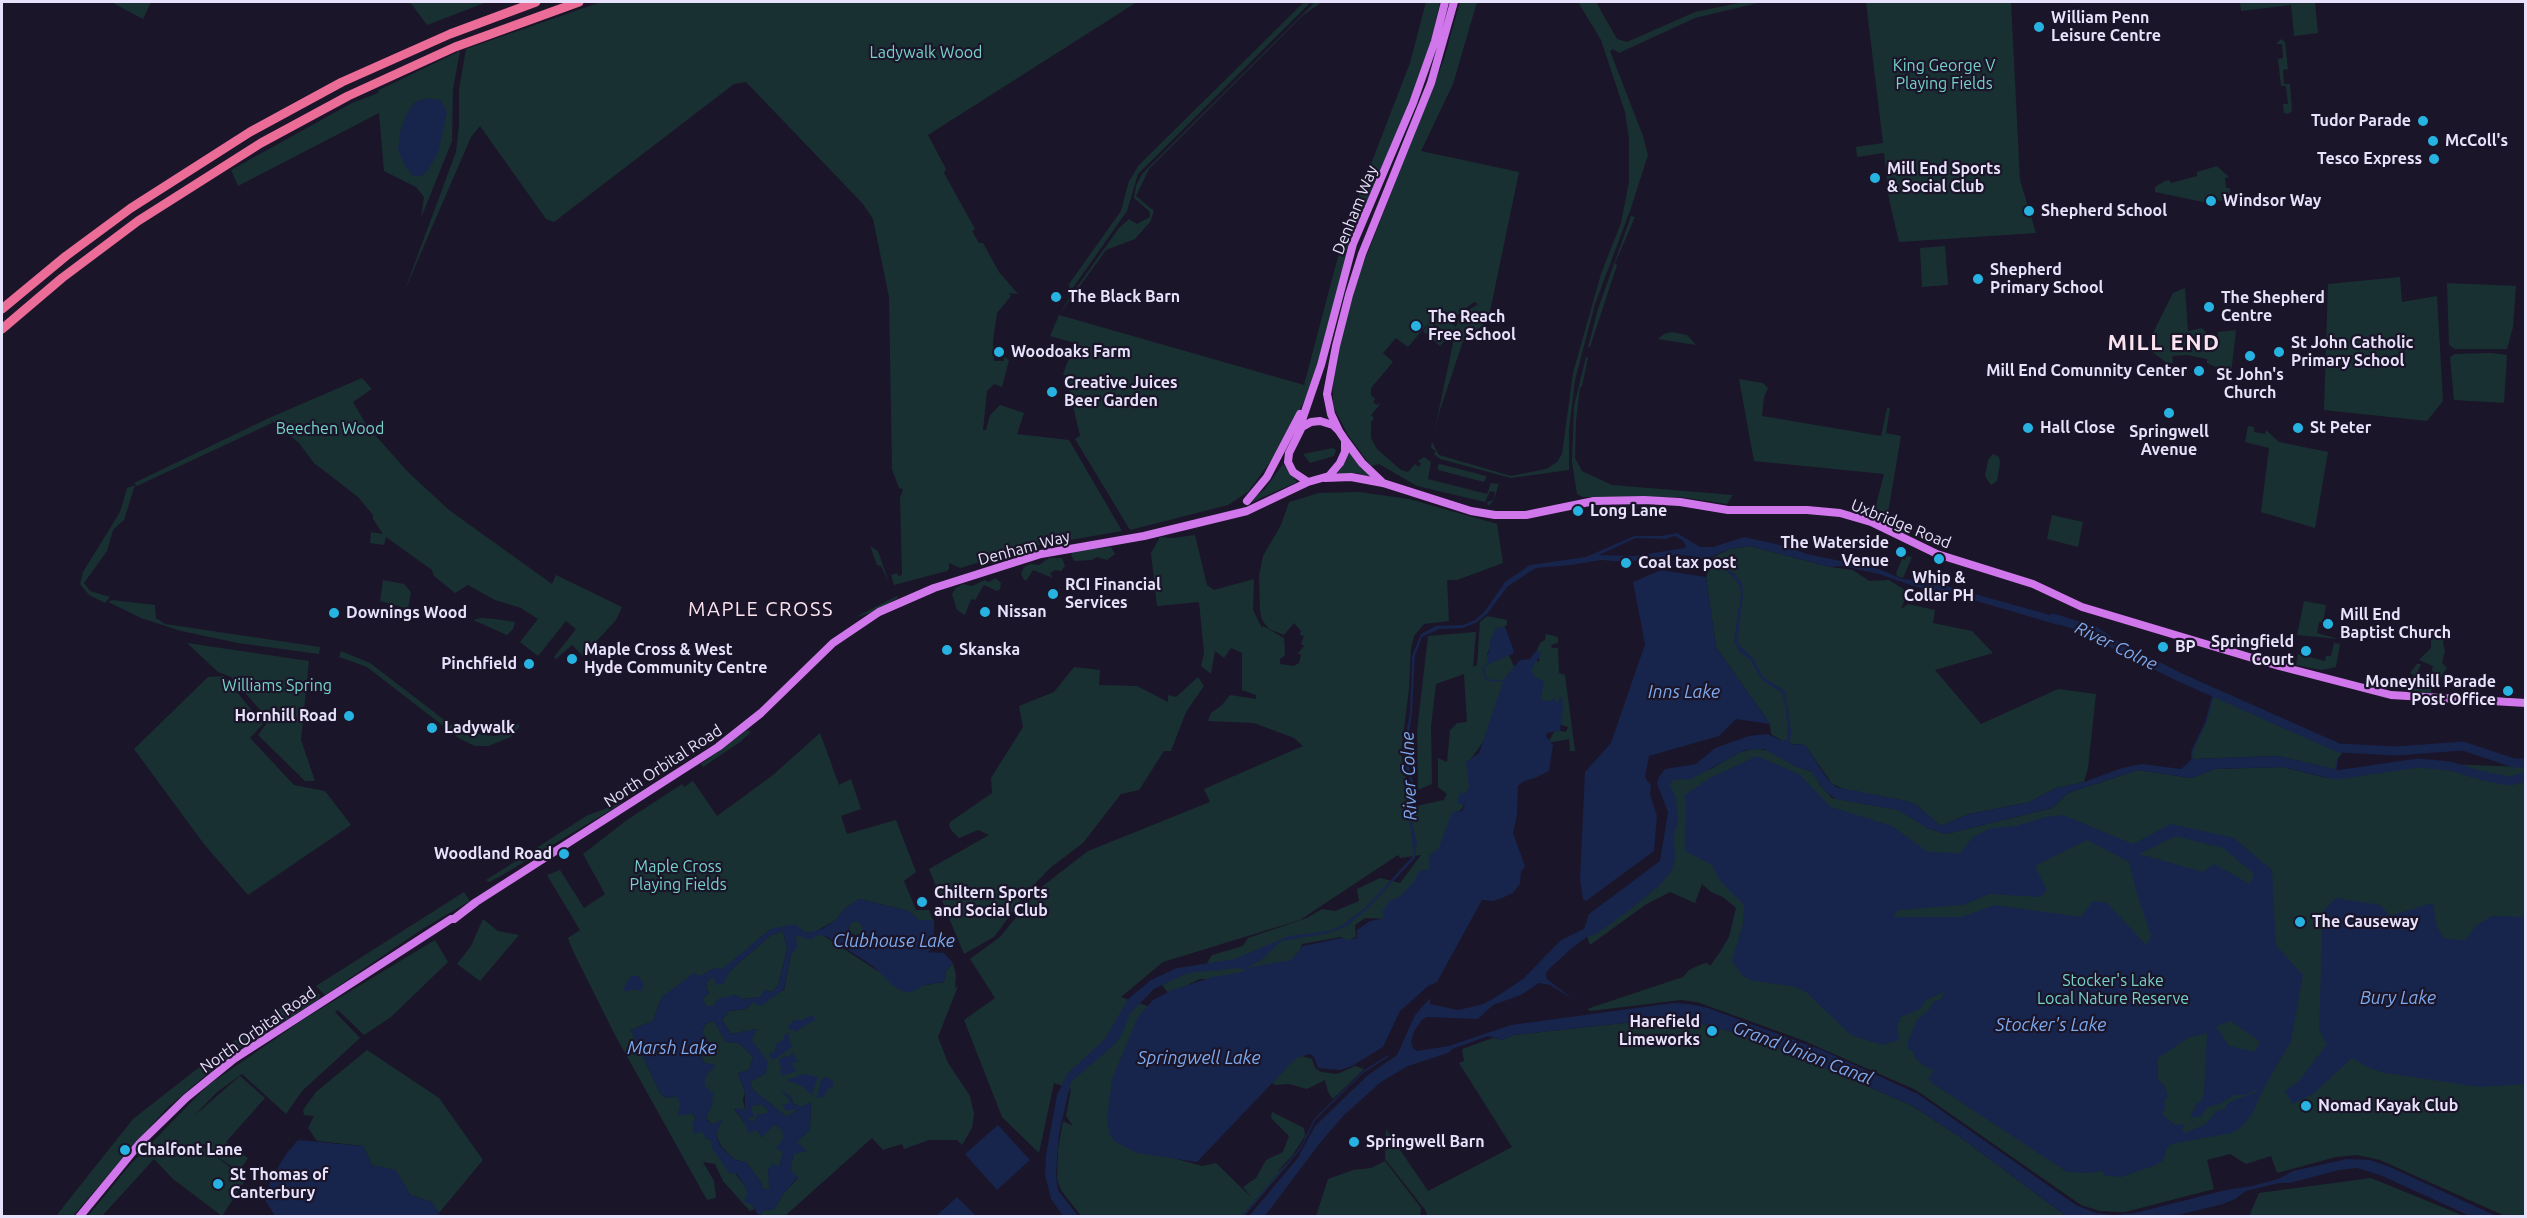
<!DOCTYPE html>
<html>
<head>
<meta charset="utf-8">
<style>
  body { margin:0 }
  #map { position:relative; width:2527px; height:1218px; overflow:hidden; background:#1b1529; font-family:Ubuntu,sans-serif }
  canvas { display:block }
  .frame { position:absolute; inset:0; border:3px solid #e8e1fb; pointer-events:none }
</style>
</head>
<body>
<div id="map">
<canvas width="2527" height="1218"></canvas>
<div class="frame"></div>
</div>
<script>
const ctx = document.querySelector('canvas').getContext('2d');
ctx.lineJoin = 'round';
function fillPath(path, color) {
  ctx.fillStyle = color;
  ctx.fill(path, 'evenodd');
}
function poly(rows) {
  const path = new Path2D();
  for (const r of rows) {
    if (r.length === 3) {
      path.moveTo(r[0] + r[2], r[1]);
      path.arc(r[0], r[1], r[2], 0, 2 * Math.PI);
      continue;
    }
    path.moveTo(r[0], r[1]);
    for (let i = 2; i < r.length; i += 2) path.lineTo(r[i], r[i + 1]);
  }
  return path;
}
function trace(path, color, width, dash) {
  ctx.strokeStyle = color;
  ctx.lineWidth = width;
  ctx.lineCap = dash ? 'butt' : 'round';
  ctx.setLineDash(dash || []);
  ctx.stroke(path);
}
function write(font, color, halo, rows, align = 'center') {
  ctx.font = font + ' Ubuntu,sans-serif';
  ctx.lineWidth = 4.5;
  ctx.setLineDash([]);
  ctx.textBaseline = 'middle';
  ctx.strokeStyle = halo;
  ctx.fillStyle = color;
  for (const [text, x, y, turn = 0] of rows) {
    ctx.save();
    ctx.translate(x, y);
    ctx.rotate((+turn || 0) * Math.PI / 180);
    ctx.textAlign = isNaN(turn) ? turn : align;
    if (halo) ctx.strokeText(text, 0, 0);
    ctx.fillText(text, 0, 0);
    ctx.restore();
  }
}
fillPath(poly([
  [111,2,151,2,143,19],
  [410,2,487,2,427,25],
  [601,2,1137,2,928,135,946,169,944,173,975,229,972,231,979,243,983,243,999,272,1018,294,1009,293,1011,296,997,313,993,341,994,361,1004,361,1004,357,1009,360,1002,387,994,384,987,391,983,430,986,430,990,415,1000,405,1024,413,1017,434,1069,440,1122,531,1035,546,960,568,949,563,949,569,947,571,894,585,891,575,897,573,898,576,902,575,900,498,903,489,899,488,892,469,889,297,873,219,863,204,746,82,734,84,554,222,546,219,480,126,471,137,404,292,456,152,459,125,459,89,466,49],
  [1304,2,1311,2,1138,174,1127,211,1070,292,1069,284,1121,211,1129,181,1139,165],
  [1315,2,1322,2,1302,16,1149,169,1136,196,1154,211,1150,222,1135,239,1106,250,1059,315,1304,385,1344,234,1410,63,1426,2,1440,2,1432,38,1415,87,1350,246,1310,389,1283,444,1248,492,1228,505,1130,530,1075,439,1080,436,1066,376,1063,374,1075,343,1050,336,1059,315,1072,294,1119,228,1129,219,1137,224,1150,217,1150,212,1134,198,1136,186,1142,174],
  [1460,2,1477,2,1453,84,1421,151,1519,172,1488,321,1463,341,1439,413,1433,438,1456,329,1449,336,1431,321,1438,312,1408,347,1396,338,1383,353,1393,362,1371,388,1371,395,1375,399,1373,402,1377,405,1381,403,1371,415,1374,418,1371,422,1371,438,1377,449,1401,470,1408,472,1415,464,1419,467,1421,464,1418,461,1424,457,1431,462,1428,479,1487,494,1491,483,1497,484,1499,483,1494,500,1488,506,1487,502,1494,500,1495,492,1490,491,1485,502,1417,486,1379,464,1371,466,1348,435,1333,406,1333,383,1339,346,1353,290,1444,59],
  [1474,302,1478,304,1460,315,1456,327,1440,313,1456,316],
  [1578,2,1596,2,1617,39,1627,42,1695,12,1744,2,1762,2,1695,18,1619,53,1613,49,1610,51,1643,136,1648,155,1631,208,1595,304,1575,380,1569,430,1569,470,1511,478,1440,459,1434,454,1436,451,1431,448,1432,442,1439,455,1511,476,1546,469,1557,462,1562,454,1573,373,1601,274,1621,223,1629,182,1629,139,1625,112,1601,40],
  [1866,2,2011,2,2020,180,2036,233,1899,242,1889,199,1884,153,1857,157,1856,147,1883,143],
  [2240,2,2315,2,2318,33,2294,36,2291,5,2241,11],
  [2281,39,2285,42,2288,69,2283,70,2284,84,2290,84,2292,111,2288,114,2284,113,2283,104,2288,104,2286,86,2281,86,2278,59,2283,58,2282,44,2276,44],
  [460,51,453,89,452,141,421,218,424,197,416,187,384,171,379,113,238,186,231,170,352,103,378,93,379,90],
  [2217,166,2229,177,2225,178,2226,188,2230,188,2230,194,2226,200,2203,202,2155,192,2155,187,2165,181,2169,180,2171,183,2197,176,2197,172],
  [1631,216,1635,217,1615,263,1617,265,1590,347,1588,347,1598,309],
  [1945,246,1948,285,1922,287,1920,248],
  [2400,277,2402,302,2437,296,2443,401,2427,421,2324,410,2328,284],
  [2447,283,2516,286,2513,327,2507,349,2455,349,2449,345],
  [2185,288,2188,331,2202,328,2209,336,2218,335,2218,332,2236,330,2231,374,2207,363,2207,359,2187,355,2172,356,2173,363,2167,363,2151,351,2149,341,2173,293],
  [1430,322,1448,337,1440,346,1423,331],
  [1672,332,1687,335,1696,345,1658,339,1664,334],
  [2491,353,2507,355,2504,403,2454,400,2450,357,2455,354],
  [1586,357,1588,358,1582,386,1580,388,1576,421,1575,458,1582,471,1612,485,1733,495,1727,504,1681,497,1583,497,1577,494,1572,462,1574,406],
  [362,378,372,389,353,402,367,426,408,472,449,510,552,584,556,575,622,607,616,620,583,656,572,645,556,659,554,657,576,629,566,621,538,656,520,642,538,619,521,608,495,600,468,585,455,593,434,576,432,570,386,537,384,545,370,543,371,532,383,534,373,519,373,515,358,497,314,463,299,443,271,420,272,423,137,486,134,483,269,418],
  [1739,379,1763,383,1768,388,1764,397,1762,416,1881,436,1887,408,1890,408,1886,433,1901,436,1886,525,1873,517,1884,474,1754,461],
  [2248,426,2254,427,2254,432,2265,434,2266,430,2279,442,2328,452,2315,528,2261,512,2269,448,2245,442],
  [1333,448,1336,450,1334,456,1310,463,1303,454],
  [1350,451,1359,466,1371,477,1357,473,1336,474,1344,464],
  [1993,454,1999,457,2000,463,1997,481,1991,485,1985,476,1988,460],
  [1283,464,1297,482,1243,506,1265,489],
  [1440,464,1486,476,1486,478,1484,482,1438,470,1438,465],
  [135,485,124,520,113,530,107,551,84,583,90,591,110,597,105,603,89,595,80,584,83,572,120,512,127,488],
  [1359,492,1409,499,1497,524,1503,563,1457,580,1447,580,1449,621,1424,624,1414,636,1411,648,1409,689,1401,752,1408,790,1407,808,1444,800,1447,794,1438,787,1438,758,1447,762,1450,730,1457,723,1467,722,1464,674,1436,684,1431,726,1432,784,1418,790,1417,731,1428,636,1476,632,1473,667,1477,665,1480,622,1487,616,1507,620,1507,625,1497,631,1487,654,1491,661,1508,654,1515,668,1485,739,1468,763,1470,787,1459,803,1464,805,1461,810,1453,813,1450,825,1430,871,1414,884,1388,919,1365,918,1355,925,1356,937,1347,941,1341,937,1302,944,1297,961,1233,980,1200,979,1169,994,1161,984,1184,972,1204,968,1212,955,1243,946,1248,938,1307,918,1322,909,1335,911,1359,901,1357,889,1380,878,1400,883,1421,855,1400,858,1398,855,1300,920,1163,962,1121,997,1153,1008,1119,1143,1202,1166,1216,1163,1252,1198,1243,1187,1256,1178,1266,1160,1283,1152,1289,1136,1271,1118,1272,1112,1304,1128,1305,1136,1292,1156,1277,1172,1291,1161,1244,1216,1081,1216,1061,1190,1057,1179,1058,1149,1063,1121,1073,1126,1066,1116,1071,1089,1054,1083,1039,1153,1002,1117,964,1020,995,998,970,959,1000,937,1039,889,1088,851,1210,802,1204,789,1303,746,1294,738,1254,723,1208,721,1211,713,1222,705,1230,695,1256,699,1256,695,1242,690,1242,653,1231,648,1224,658,1215,651,1211,674,1201,666,1204,653,1199,602,1157,606,1151,553,1160,537,1173,538,1195,535,1207,585,1214,590,1254,579,1253,610,1262,628,1263,626,1284,638,1285,655,1280,659,1280,664,1294,666,1299,663,1301,655,1298,653,1304,646,1301,644,1304,636,1300,635,1301,631,1294,623,1284,635,1269,629,1262,620,1260,611,1259,576,1263,556,1281,525,1289,502,1319,493],
  [2052,515,2083,522,2078,547,2047,539],
  [870,546,878,551,889,583,881,566,877,565],
  [1750,546,1830,567,1853,570,1869,581,1889,580,1908,592,1901,609,1908,604,1935,610,1933,623,1972,631,1993,653,1935,670,1981,724,2058,689,2096,694,2088,768,2084,782,2056,788,2030,802,1969,814,1941,826,1915,804,1906,801,1847,790,1832,784,1805,745,1786,743,1771,734,1770,724,1716,647,1706,577,1713,557,1730,549],
  [1111,547,1115,554,1107,560,1097,557,1092,560,1074,561,1071,555,1073,551],
  [1907,556,1912,557,1903,578,1897,576,1896,573,1902,559,1905,560],
  [1049,558,1062,558,1065,566,1061,571,1055,570,1050,573,1053,578,1033,570,1026,581,1023,578,1021,574,1024,567,1030,564,1039,565],
  [996,578,1001,583,1000,589,997,591,984,585,975,600,971,599,965,615,957,610,952,594,956,588,963,584,972,586,985,580,988,582],
  [383,580,404,584,411,592,408,609,380,601],
  [897,596,898,598,873,612,856,617],
  [112,600,155,605,156,618,165,624,320,647,319,654,238,643,181,631,141,618,108,602],
  [2304,601,2326,605,2323,623,2319,622,2317,633,2338,639,2297,635],
  [481,618,495,619,515,622,513,629,507,635,473,620],
  [2441,627,2448,630,2443,643,2445,651,2442,663,2447,668,2440,679,2436,677,2432,671,2433,666,2419,660,2431,648,2431,639],
  [1546,634,1558,637,1558,643,1551,645,1552,648,1558,648,1559,673,1565,675,1575,751,1570,751,1569,739,1548,743,1555,730,1566,732,1568,727,1559,724,1539,701,1530,671,1532,662,1540,661,1538,655,1541,654,1537,650,1540,643,1545,640],
  [187,643,309,661,301,740,315,781,305,781,258,735,269,720,231,677,218,672],
  [2334,643,2340,644,2336,667,2322,670,2296,665,2298,654,2325,661,2326,656,2331,656],
  [341,651,370,663,451,725,480,727,479,734,495,736,499,735,501,722,516,725,520,722,518,725,520,726,511,737,488,746,475,746,460,739,367,667,339,657],
  [2417,664,2421,664,2416,676,2421,678,2418,685,2426,687,2432,684,2431,695,2408,694,2414,675,2410,673],
  [1074,667,1100,670,1099,685,1137,686,1168,702,1168,695,1176,697,1198,677,1204,686,1186,712,1171,751,1164,751,1139,790,1121,794,1083,843,1050,868,1028,891,994,937,964,954,929,869,989,835,978,830,959,838,952,831,949,826,950,822,992,793,991,778,1023,727,1019,706,1054,692],
  [224,676,263,724,250,738,294,785,325,791,351,825,248,895,204,844,134,749,208,677],
  [2216,693,2343,751,2338,759,2336,770,2278,756,2192,759,2192,751,2206,722,2213,696],
  [747,730,751,732,740,742,703,767,701,764],
  [820,733,839,785,851,779,861,809,841,816,847,834,896,820,916,872,904,881,916,910,929,910,933,920,919,920,908,911,859,899,843,910,836,920,813,933,771,929,722,970,715,968,662,997,653,1021,631,1030,659,1091,665,1098,676,1096,681,1104,678,1113,692,1113,707,1139,711,1140,746,1188,755,1209,750,1211,723,1181,715,1164,703,1162,714,1181,716,1198,707,1200,615,1035,573,951,568,938,580,930,547,875,560,870,584,908,605,894,583,854,627,820,682,784,684,787,693,781,717,816,773,775],
  [1755,748,1770,751,1795,766,1813,772,1820,785,1832,798,1904,811,1927,828,1946,834,2052,808,2068,793,2138,770,2191,778,2215,769,2282,767,2327,778,2418,763,2525,767,2525,1216,2505,1216,2380,1160,2357,1155,2336,1157,2277,1173,2271,1156,2246,1164,2230,1154,2207,1160,2214,1189,2125,1212,2100,1211,2081,1205,2071,1198,1916,1090,1802,1040,1697,1002,1681,1000,1590,1011,1587,1009,1683,977,1689,970,1702,964,1707,963,1710,966,1720,952,1729,937,1736,908,1723,897,1711,892,1702,884,1695,903,1670,892,1645,905,1590,945,1586,933,1661,877,1672,818,1667,777,1711,769,1738,753],
  [624,802,499,877,489,882,486,880,588,815],
  [464,892,470,901,424,928,325,995,316,986],
  [483,919,498,931,519,935,480,981,457,964,471,946],
  [856,928,7],
  [783,931,787,950,778,986,772,992,765,990,760,997,743,999,735,995,713,1006,706,1006,702,998,710,993,706,989,707,981,713,977,724,979,730,971,771,935],
  [821,934,881,973,920,986,944,982,946,971,953,963,956,975,955,988,958,986,938,1037,948,1063,970,1096,974,1114,972,1128,962,1145,957,1140,929,1140,904,1149,902,1144,883,1150,872,1138,785,1216,735,1216,759,1216,763,1211,774,1209,783,1194,798,1178,790,1170,797,1142,810,1129,811,1102,802,1107,793,1104,791,1097,782,1091,789,1099,789,1103,800,1108,787,1117,753,1090,750,1082,766,1073,751,1040,756,1029,731,1034,722,1020,729,1011,746,1009,753,1002,784,990,795,935,815,936],
  [435,940,448,962,391,1017,364,1035,338,1010,335,1012,360,1038,302,1091,286,1114,242,1074,217,1092,194,1116,240,1076,265,1098,226,1142,248,1158,239,1171,216,1156,223,1145,215,1152,204,1144,202,1146,246,1179,222,1216,173,1179,154,1159,102,1216,88,1216,129,1166,207,1086,304,1019],
  [310,988,320,995,319,999,257,1039,243,1046,206,1075,167,1108,139,1139,73,1216,56,1216,133,1119,220,1051],
  [1679,1017,1732,1032,1741,1032,1911,1105,1960,1137,2066,1216,1427,1216,1426,1211,1385,1159,1386,1129,1428,1191,1512,1147,1459,1063,1464,1061,1462,1049,1493,1038,1502,1040,1514,1035],
  [714,1021,726,1042,739,1043,753,1057,749,1070,738,1073,745,1092,743,1100,745,1110,734,1109,746,1125,758,1130,761,1137,775,1124,783,1130,783,1153,779,1168,768,1169,770,1190,763,1189,760,1181,746,1162,735,1160,721,1146,716,1135,721,1120,712,1125,706,1118,712,1105,705,1086,704,1077,715,1065,704,1063,701,1053,710,1045,702,1032,705,1024],
  [367,1050,439,1098,483,1160,438,1214,432,1202,410,1195,396,1171,372,1165,363,1146,317,1141,308,1128,314,1116,304,1115,303,1110,316,1092],
  [1295,1054,1312,1059,1315,1068,1321,1072,1337,1074,1355,1066,1364,1069,1333,1099,1328,1092,1325,1080,1307,1089,1289,1084,1275,1085,1268,1081],
  [761,1104,767,1109,767,1113,752,1122,746,1118,750,1106],
  [1385,1161,1421,1208,1420,1216,1316,1216,1328,1179,1353,1170,1371,1168],
  [2371,1178,2464,1216,2249,1216,2259,1193]
]), '#193032');
fillPath(poly([
  [428,98,440,100,447,112,438,153,428,170,420,177,412,175,404,164,398,149,400,132,406,115,415,102],
  [1677,533,1700,547,1713,547,1744,537,1785,546,1807,554,1879,569,1902,579,1929,581,2064,619,2058,625,1953,594,1916,587,1879,574,1842,566,1830,567,1750,546,1730,549,1708,558,1735,574,1742,583,1743,596,1737,643,1754,659,1763,677,1785,691,1791,730,1790,744,1805,745,1828,780,1836,787,1906,801,1915,804,1941,826,1969,814,2030,802,2056,788,2084,782,2122,768,2142,764,2181,769,2192,759,2278,756,2335,769,2337,759,2343,751,2338,759,2336,775,2328,778,2282,767,2215,769,2191,778,2138,770,2068,793,2052,808,1946,834,1927,828,1898,810,1836,799,1824,790,1811,771,1799,768,1764,749,1745,750,1691,779,1672,780,1670,785,1676,798,1678,822,1674,835,1675,859,1672,870,1661,884,1627,912,1596,934,1587,937,1572,948,1548,970,1546,973,1547,979,1573,999,1550,985,1539,983,1521,995,1493,1005,1478,1019,1427,1017,1422,1020,1414,1031,1411,1042,1413,1048,1417,1051,1449,1046,1511,1025,1673,1003,1689,1004,1708,1008,1822,1050,1918,1094,2076,1205,2096,1213,2113,1215,2135,1213,2226,1190,2252,1186,2278,1179,2293,1171,2347,1159,2370,1160,2390,1167,2496,1216,2470,1216,2380,1175,2357,1168,2339,1170,2290,1183,2279,1183,2246,1191,2235,1199,2223,1204,2174,1216,2066,1216,1960,1137,1911,1105,1741,1032,1732,1032,1679,1017,1514,1035,1502,1040,1488,1036,1452,1049,1448,1053,1408,1066,1381,1082,1344,1115,1320,1143,1265,1216,1249,1216,1297,1159,1315,1126,1368,1075,1397,1055,1415,1015,1430,998,1430,1004,1458,1010,1480,1005,1491,1000,1523,979,1561,940,1584,929,1589,914,1660,861,1668,812,1657,784,1659,777,1665,769,1696,764,1715,748,1749,736,1767,734,1783,741,1788,739,1786,708,1782,693,1762,680,1750,659,1739,652,1734,641,1741,593,1737,581,1725,570,1705,560,1692,556,1675,555,1627,562,1601,560,1571,565,1536,568,1508,586,1487,614,1476,623,1463,628,1439,629,1422,637,1415,656,1412,713,1406,756,1414,785,1411,820,1417,842,1415,858,1368,908,1347,926,1325,934,1281,941,1261,960,1246,968,1291,960,1303,946,1341,938,1347,940,1357,938,1357,930,1370,921,1385,918,1382,912,1390,900,1397,899,1413,883,1419,871,1429,869,1429,856,1439,848,1452,812,1462,811,1465,805,1457,803,1460,793,1466,793,1469,787,1466,762,1479,753,1504,679,1520,660,1530,659,1537,650,1541,654,1531,670,1535,677,1544,681,1541,700,1550,701,1554,698,1558,704,1559,697,1562,698,1563,710,1560,731,1547,733,1546,736,1553,745,1549,771,1535,778,1524,781,1518,786,1517,815,1513,833,1525,866,1521,872,1520,884,1513,893,1502,898,1493,901,1482,900,1437,982,1428,986,1400,1011,1383,1047,1352,1066,1340,1070,1318,1068,1314,1057,1310,1054,1296,1058,1197,1162,1137,1153,1114,1141,1110,1134,1107,1120,1112,1079,1138,1017,1153,1000,1172,990,1213,977,1243,972,1245,969,1237,968,1188,973,1154,989,1130,1014,1122,1034,1115,1044,1071,1082,1059,1134,1056,1174,1058,1190,1078,1216,1063,1216,1051,1199,1045,1175,1046,1155,1057,1095,1067,1074,1105,1039,1128,999,1151,980,1177,968,1235,959,1289,936,1328,931,1341,926,1366,907,1414,855,1409,819,1412,786,1404,763,1403,751,1410,712,1412,656,1421,634,1436,626,1463,625,1475,620,1485,611,1505,582,1530,565,1586,557,1634,536,1662,536],
  [1675,536,1682,540,1686,545,1685,548,1634,556,1599,555,1636,538,1665,539],
  [1661,570,1706,577,1716,647,1770,724,1736,719,1719,736,1649,756,1645,777,1651,786,1650,794,1657,816,1654,851,1586,901,1583,899,1580,879,1585,772,1611,743,1645,644,1633,582],
  [1505,627,1514,651,1513,654,1491,663,1487,662,1490,642,1496,628],
  [1757,756,1799,774,1831,807,1892,826,1928,852,1960,853,1973,837,1991,828,2016,826,2046,817,2063,815,2133,844,2171,824,2234,838,2272,870,2276,945,2303,975,2291,1041,2265,1086,2251,1116,2240,1128,2231,1133,2171,1144,2167,1148,2163,1160,2156,1165,2121,1177,2106,1176,2101,1171,2088,1173,2067,1172,1932,1083,1928,1079,1934,1070,1924,1066,1915,1058,1913,1051,1908,1050,1908,1041,1917,1020,1929,1010,1933,1002,1941,999,1944,992,1926,1000,1920,1009,1899,1018,1900,1021,1897,1024,1899,1040,1882,1045,1851,1035,1807,993,1796,987,1750,980,1743,976,1732,961,1743,924,1744,905,1720,881,1712,865,1685,851,1686,803,1684,796,1708,779],
  [2176,836,2223,848,2254,874,2250,884,2214,864,2203,872,2139,854],
  [2087,840,2129,862,2137,894,2151,936,2146,945,2107,903,2093,901,2081,917,1995,905,1962,917,1893,917,1898,910,1963,905,1989,894,2040,897,2047,890,2035,866],
  [2231,1021,2260,1042,2255,1052,2229,1046,2216,1026],
  [2207,1033,2204,1092,2201,1102,2195,1104,2196,1107,2191,1114,2192,1118,2195,1116,2201,1117,2207,1107,2220,1104,2234,1095,2246,1095,2256,1090,2257,1092,2232,1101,2226,1105,2225,1109,2216,1111,2206,1124,2185,1133,2182,1129,2184,1124,2175,1125,2162,1114,2166,1107,2164,1101,2168,1097,2165,1086,2158,1080,2158,1058,2188,1038],
  [2336,898,2380,905,2390,916,2433,903,2437,927,2445,939,2465,940,2477,925,2492,916,2525,917,2525,1084,2479,1087,2447,1082,2385,1073,2369,1068,2352,1058,2313,1094,2293,1104,2285,1091,2299,1081,2327,1044,2319,1029,2323,911],
  [859,899,908,911,919,920,934,920,934,938,938,941,943,940,945,943,942,947,935,946,928,952,944,953,953,963,946,971,944,982,925,985,911,992,905,992,893,986,873,966,826,936,817,935,811,940,796,935,797,948,791,954,784,989,761,1006,753,1002,746,1009,729,1011,722,1020,731,1034,756,1029,752,1040,768,1062,766,1073,750,1082,753,1090,787,1117,799,1109,787,1111,782,1105,789,1103,789,1099,779,1088,791,1097,793,1104,802,1107,811,1102,810,1129,797,1142,807,1151,794,1154,790,1169,798,1177,783,1194,774,1209,763,1211,759,1216,752,1205,743,1202,747,1194,746,1188,737,1174,729,1173,711,1146,711,1140,707,1139,702,1132,694,1134,692,1123,696,1119,692,1113,680,1116,678,1113,680,1104,676,1096,665,1098,659,1091,631,1030,653,1021,662,997,694,973,699,976,715,968,722,969,771,929,795,924,806,933,822,929,836,920,843,910],
  [857,921,863,928,860,934,855,936,851,934,848,928,852,922],
  [783,931,787,950,778,986,772,992,764,990,760,997,743,999,735,995,718,999,713,1006,706,1006,702,998,710,993,706,989,707,981,713,977,717,985,723,984,730,971,771,935],
  [714,1021,726,1042,739,1043,753,1057,749,1070,738,1073,745,1092,745,1110,734,1108,746,1125,748,1133,758,1130,761,1138,775,1124,782,1130,783,1139,776,1148,783,1153,779,1167,773,1163,768,1169,769,1190,763,1189,760,1181,746,1162,735,1160,720,1146,716,1135,722,1119,712,1125,706,1119,712,1105,713,1093,705,1086,705,1077,716,1065,704,1063,701,1053,710,1045,702,1032,705,1024],
  [761,1104,767,1109,767,1113,756,1115,757,1118,752,1122,747,1118,754,1117,751,1106],
  [631,976,638,976,644,984,641,991,632,989,626,992,623,989],
  [812,1015,816,1019,795,1032,787,1027,795,1020,802,1020],
  [788,1033,792,1047,774,1060,769,1058,770,1053,774,1052,777,1043,783,1040,785,1034],
  [792,1052,798,1062,791,1063,797,1071,782,1076,780,1071,783,1067,780,1067,779,1059,786,1056,790,1057],
  [804,1074,818,1077,812,1095,802,1086,786,1080],
  [825,1077,832,1080,834,1087,828,1089,824,1097,817,1098,821,1079],
  [998,1125,1030,1160,997,1190,965,1154],
  [298,1140,363,1146,372,1165,396,1170,410,1195,432,1202,441,1216,275,1216,265,1200,271,1179,286,1154],
  [957,1197,976,1216,936,1216]
]), '#17244b');
trace(poly([
  [1490,663,1483,668,1487,680,1503,681],
  [2192,759,2192,751,2206,722,2213,696,2216,693],
  [1242,1216,1300,1149,1315,1119,1363,1072,1388,1056]
]), '#17244b', 1.5);
trace(poly([
  [2053,618,2095,631,2112,643,2179,677,2339,748,2396,751,2463,746,2514,763,2526,763],
  [2324,772,2336,775,2418,763,2450,766,2483,776,2509,781,2526,777]
]), '#17244b', 9);
trace(poly([
  [1320,421,1333,425,1339,431,1345,440,1345,452,1340,463,1329,476,1308,482,1293,472,1288,462,1289,453,1302,427,1311,422,1320,421],
  [1339,431,1331,414,1327,394,1336,346,1349,295,1362,254,1431,83,1454,2],
  [1298,432,1321,365,1353,244,1413,103,1435,41,1445,2],
  [1345,440,1362,463,1383,483],
  [1325,478,1351,477,1383,483,1471,511,1495,515,1526,515,1594,501,1644,500,1680,502,1728,510,1807,510,1840,513,1871,522,1937,554,2033,584,2082,607,2279,666,2391,695,2526,703],
  [1247,501,1267,477,1300,414],
  [80,1216,140,1143,186,1098,234,1059,451,919,454,919,476,902,718,747,761,713,833,643,879,612,934,588,1041,554,1144,536,1247,511,1308,482]
]), '#d177ec', 8);
trace(poly([
  [2,309,66,256,131,208,250,132,342,82,450,34,536,2],
  [2,329,62,278,138,221,261,143,348,96,455,47,579,2]
]), '#eb6c96', 9);
for (const [x, y, r, color] of [
  [2039,27,6,"#27b3e1"],
  [2423,121,6,"#27b3e1"],
  [2433,141,6,"#27b3e1"],
  [2434,159,6,"#27b3e1"],
  [1875,178,6,"#27b3e1"],
  [2211,201,6,"#27b3e1"],
  [2029,211,6,"#27b3e1"],
  [1978,279,6,"#27b3e1"],
  [1056,297,6,"#27b3e1"],
  [2209,307,6,"#27b3e1"],
  [1416,326,6,"#27b3e1"],
  [999,352,6,"#27b3e1"],
  [2279,352,6,"#27b3e1"],
  [2250,356,6,"#27b3e1"],
  [2199,371,6,"#27b3e1"],
  [1052,392,6,"#27b3e1"],
  [2169,413,6,"#27b3e1"],
  [2028,428,6,"#27b3e1"],
  [2298,428,6,"#27b3e1"],
  [1578,511,6,"#27b3e1"],
  [1901,552,6,"#27b3e1"],
  [1939,559,6,"#27b3e1"],
  [1626,563,6,"#27b3e1"],
  [1053,594,6,"#27b3e1"],
  [985,612,6,"#27b3e1"],
  [334,613,6,"#27b3e1"],
  [2328,624,6,"#27b3e1"],
  [2163,647,6,"#27b3e1"],
  [947,650,6,"#27b3e1"],
  [2306,651,6,"#27b3e1"],
  [572,659,6,"#27b3e1"],
  [529,664,6,"#27b3e1"],
  [2508,691,6,"#27b3e1"],
  [349,716,6,"#27b3e1"],
  [432,728,6,"#27b3e1"],
  [564,854,6,"#27b3e1"],
  [922,902,6,"#27b3e1"],
  [2300,922,6,"#27b3e1"],
  [1712,1031,6,"#27b3e1"],
  [2306,1106,6,"#27b3e1"],
  [1354,1142,6,"#27b3e1"],
  [125,1150,6,"#27b3e1"],
  [218,1184,6,"#27b3e1"]
]) {
  const dot = new Path2D();
  dot.arc(x, y, r, 0, 2 * Math.PI);
  ctx.fillStyle = color;
  ctx.fill(dot);
  trace(dot, '#1b1529', 2);
}
write('bold 16px', '#e8e1fb', '#1b1529', [
  ["William Penn",2051,18],
  ["Leisure Centre",2051,36],
  ["Tudor Parade",2411,121,"right"],
  ["McColl's",2445,141],
  ["Tesco Express",2422,159,"right"],
  ["Mill End Sports",1887,169],
  ["& Social Club",1887,187],
  ["Windsor Way",2223,201],
  ["Shepherd School",2041,211],
  ["Shepherd",1990,270],
  ["Primary School",1990,288],
  ["The Black Barn",1068,297],
  ["The Shepherd",2221,298],
  ["Centre",2221,316],
  ["The Reach",1428,317],
  ["Free School",1428,335],
  ["St John Catholic",2291,343],
  ["Primary School",2291,361],
  ["Woodoaks Farm",1011,352],
  ["Mill End Comunnity Center",2187,371,"right"],
  ["St John's",2250,375,"center"],
  ["Church",2250,393,"center"],
  ["Creative Juices",1064,383],
  ["Beer Garden",1064,401],
  ["Hall Close",2040,428],
  ["St Peter",2310,428],
  ["Springwell",2169,432,"center"],
  ["Avenue",2169,450,"center"],
  ["Long Lane",1590,511],
  ["The Waterside",1889,543,"right"],
  ["Venue",1889,561,"right"],
  ["Coal tax post",1638,563],
  ["Whip &",1939,578,"center"],
  ["Collar PH",1939,596,"center"],
  ["RCI Financial",1065,585],
  ["Services",1065,603],
  ["Nissan",997,612],
  ["Downings Wood",346,613],
  ["Mill End",2340,615],
  ["Baptist Church",2340,633],
  ["Springfield",2294,642,"right"],
  ["Court",2294,660,"right"],
  ["BP",2175,647],
  ["Maple Cross & West",584,650],
  ["Hyde Community Centre",584,668],
  ["Skanska",959,650],
  ["Pinchfield",517,664,"right"],
  ["Moneyhill Parade",2496,682,"right"],
  ["Post Office",2496,700,"right"],
  ["Hornhill Road",337,716,"right"],
  ["Ladywalk",444,728],
  ["Woodland Road",552,854,"right"],
  ["Chiltern Sports",934,893],
  ["and Social Club",934,911],
  ["The Causeway",2312,922],
  ["Harefield",1700,1022,"right"],
  ["Limeworks",1700,1040,"right"],
  ["Nomad Kayak Club",2318,1106],
  ["Springwell Barn",1366,1142],
  ["Chalfont Lane",137,1150],
  ["St Thomas of",230,1175],
  ["Canterbury",230,1193]
], 'left');
write('16px', '#76d2c9', '#1b1529', [
  ["Ladywalk Wood",926,53],
  ["King George V",1944,66],
  ["Playing Fields",1944,84],
  ["Beechen Wood",330,429],
  ["Williams Spring",277,686],
  ["Maple Cross",678,867],
  ["Playing Fields",678,885],
  ["Stocker's Lake",2113,981],
  ["Local Nature Reserve",2113,999]
]);
write('16px', '#e8e1fb', '#1b1529', [
  ["Denham Way",1355,210,-68],
  ["Uxbridge Road",1901,524,22],
  ["Denham Way",1024,548,-15],
  ["North Orbital Road",663,766,-33],
  ["North Orbital Road",258,1030,-35]
]);
write('italic 18px', '#7da9ed', '#1b1529', [
  ["River Colne",2116,646,26],
  ["Inns Lake",1684,692],
  ["River Colne",1409,776,-92],
  ["Clubhouse Lake",894,941],
  ["Bury Lake",2398,998],
  ["Stocker's Lake",2051,1025],
  ["Marsh Lake",672,1048],
  ["Grand Union Canal",1803,1053,21],
  ["Springwell Lake",1199,1058]
]);
ctx.letterSpacing = '1.5px';
write('20px', '#fbe3ef', '#1b1529', [
  ["MAPLE CROSS",761,609]
]);
ctx.letterSpacing = '0px';
ctx.letterSpacing = '1.5px';
write('bold 22px', '#fbe3ef', '#1b1529', [
  ["MILL END",2164,343]
]);
ctx.letterSpacing = '0px';
</script>
</body>
</html>
